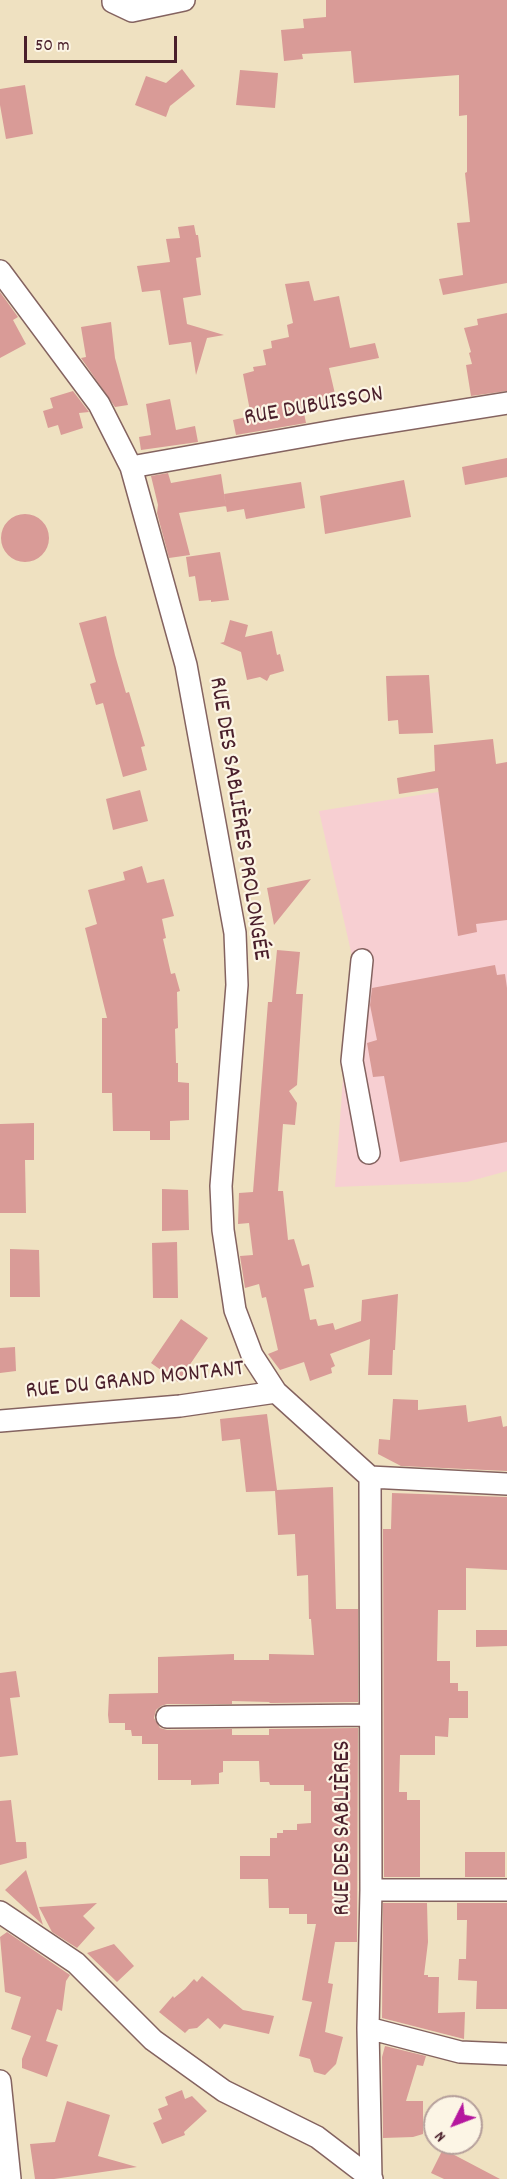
<!DOCTYPE html>
<html>
<head>
<meta charset="utf-8">
<style>
  body { margin:0 }
  #map { position:relative; width:507px; height:2179px; overflow:hidden; background:#efe1c1; font-family:Dekko,sans-serif }
  canvas { display:block }
  .north { position:absolute; left:423px; top:2095px; width:60px; height:60px; box-sizing:border-box; background:#fcf5e5; border:2px solid #b59f9b; border-radius:50%; rotate:228deg; font-size:16px; font-weight:700; line-height:24px; text-align:center; color:#4a1f2b }
  .north::after { content:''; display:block; margin:auto; width:21px; height:27px; background:#b5179e; clip-path:polygon(50% 0,100% 100%,50% 72%,0 100%) }
  .scale { position:absolute; left:24px; top:36px; width:153px; height:27px; box-sizing:border-box; border:3px solid #4a1f2b; border-top:0; padding-left:8px; font-size:18px; line-height:21px; white-space:nowrap; color:#4a1f2b; -webkit-text-stroke:4px #fcf5e5; paint-order:stroke }
</style>
</head>
<body>
<div id="map">
<canvas width="507" height="2179"></canvas>
<div class="north">N</div>
<div class="scale">50 m</div>
</div>
<script>
const ctx = document.querySelector('canvas').getContext('2d');
ctx.lineJoin = 'round';
function fillPath(path, color) {
  ctx.fillStyle = color;
  ctx.fill(path, 'evenodd');
}
function poly(rows) {
  const path = new Path2D();
  for (const r of rows) {
    if (r.length === 3) {
      path.moveTo(r[0] + r[2], r[1]);
      path.arc(r[0], r[1], r[2], 0, 2 * Math.PI);
      continue;
    }
    path.moveTo(r[0], r[1]);
    for (let i = 2; i < r.length; i += 2) path.lineTo(r[i], r[i + 1]);
  }
  return path;
}
function trace(path, color, width, dash) {
  ctx.strokeStyle = color;
  ctx.lineWidth = width;
  ctx.lineCap = dash ? 'butt' : 'round';
  ctx.setLineDash(dash || []);
  ctx.stroke(path);
}
function write(font, color, halo, rows, align = 'center') {
  ctx.font = font + ' Dekko,sans-serif';
  ctx.lineWidth = 4.5;
  ctx.setLineDash([]);
  ctx.textBaseline = 'middle';
  ctx.strokeStyle = halo;
  ctx.fillStyle = color;
  for (const [text, x, y, turn = 0] of rows) {
    ctx.save();
    ctx.translate(x, y);
    ctx.rotate((+turn || 0) * Math.PI / 180);
    ctx.textAlign = isNaN(turn) ? turn : align;
    if (halo) ctx.strokeText(text, 0, 0);
    ctx.fillText(text, 0, 0);
    ctx.restore();
  }
}
fillPath(poly([
  [507,781,507,1171,467,1182,335,1187,352,956,319,811]
]), '#f7cfd2');
fillPath(poly([
  [326,0,507,0,507,283,443,295,439,279,463,275,457,223,470,222,465,173,467,172,467,115,459,116,459,75,354,83,351,51,302,54,303,59,284,61,281,30,304,28,303,19,326,17],
  [182,69,195,86,170,106,166,117,135,105,146,76,166,83],
  [240,70,278,73,275,108,236,105],
  [25,85,33,134,6,139,0,105,0,89],
  [194,225,196,235,198,235,201,257,196,258,201,295,183,298,187,324,224,335,207,338,196,375,191,342,169,345,160,290,142,292,137,266,170,262,166,239,180,238,178,227],
  [309,281,314,301,339,296,350,348,375,343,379,358,329,368,338,407,304,413,306,423,236,435,233,420,251,416,243,374,254,371,253,367,266,365,263,350,272,348,271,341,289,337,287,325,293,323,285,284],
  [0,292,18,317,13,320,26,344,0,358],
  [507,313,507,391,471,396,466,365,472,364,469,353,471,352,464,328,478,325,477,319],
  [111,322,115,358,128,405,115,407,81,358,86,357,81,327],
  [73,391,89,412,79,413,83,428,61,435,58,425,48,428,43,411,53,408,50,398],
  [170,399,176,430,195,426,198,442,141,450,139,437,151,435,146,404],
  [507,458,507,477,465,485,462,467],
  [168,473,171,483,221,474,226,506,179,513,190,555,169,558,157,513,158,505,151,476],
  [404,480,411,517,325,534,320,496],
  [301,482,305,508,246,519,244,509,227,512,224,494],
  [25,538,24],
  [220,552,229,600,211,602,211,600,199,601,195,576,189,577,186,557],
  [106,616,115,655,126,693,129,692,145,746,141,747,147,770,123,777,103,703,96,705,90,684,96,682,79,623],
  [230,620,248,625,245,637,272,631,277,655,280,654,284,671,270,675,267,681,260,677,247,680,241,652,220,643,224,642],
  [429,675,433,733,399,734,398,720,388,721,386,676],
  [493,739,496,764,507,762,507,920,476,924,477,932,458,936,438,788,399,794,397,778,435,771,434,745],
  [140,790,148,821,113,830,106,799],
  [142,866,147,883,164,879,174,916,162,919,166,938,163,939,171,974,175,973,180,991,177,992,178,1028,175,1029,176,1063,178,1063,178,1082,189,1083,189,1120,170,1121,170,1140,150,1140,150,1131,113,1131,112,1093,102,1093,102,1018,107,1018,85,928,97,924,88,890,125,880,123,872],
  [311,879,274,925,267,888],
  [277,950,300,952,296,994,303,994,297,1085,289,1091,297,1103,295,1125,283,1124,278,1191,283,1191,288,1240,294,1239,302,1266,309,1264,314,1287,304,1289,310,1320,316,1319,318,1326,333,1323,335,1330,361,1321,362,1300,398,1294,395,1350,393,1350,392,1375,368,1375,370,1339,330,1354,335,1366,331,1368,332,1373,310,1381,304,1362,280,1370,268,1354,278,1350,266,1297,262,1298,259,1284,245,1288,240,1256,253,1255,249,1223,238,1224,239,1193,253,1192,268,1002,272,1002],
  [495,965,497,975,505,974,507,988,507,1142,400,1162,384,1076,373,1077,367,1043,377,1040,370,1005,372,988],
  [34,1123,34,1160,25,1160,26,1213,0,1213,0,1124],
  [162,1189,188,1190,189,1230,162,1231],
  [177,1242,178,1298,153,1298,152,1243],
  [10,1249,39,1250,40,1297,10,1297],
  [181,1319,208,1338,178,1382,151,1363],
  [15,1347,16,1371,0,1373,0,1348],
  [393,1399,418,1400,418,1410,466,1405,468,1422,501,1416,503,1427,507,1426,507,1471,401,1466,378,1454,379,1439,390,1440],
  [267,1414,277,1490,333,1487,336,1609,358,1609,358,1702,269,1703,270,1702,232,1701,232,1704,167,1704,161,1706,156,1710,154,1718,160,1728,167,1730,232,1729,232,1735,269,1735,269,1729,358,1728,357,1942,335,1942,328,1983,333,1984,325,2032,343,2037,336,2064,325,2075,314,2072,310,2059,299,2056,312,2002,302,2000,316,1924,307,1924,307,1914,289,1914,289,1908,269,1908,268,1879,240,1879,240,1856,270,1856,270,1838,277,1838,277,1833,283,1833,283,1830,297,1830,297,1824,311,1823,311,1791,304,1791,304,1785,270,1785,269,1782,260,1782,259,1761,223,1761,223,1772,219,1773,219,1784,191,1785,191,1780,158,1780,158,1744,142,1744,142,1736,132,1736,131,1730,125,1730,125,1723,109,1723,108,1715,109,1694,158,1693,158,1657,234,1654,234,1660,269,1660,269,1654,314,1655,311,1619,309,1619,308,1575,297,1576,295,1534,278,1535,275,1491,246,1492,240,1439,222,1441,220,1419],
  [392,1493,507,1497,507,1570,466,1568,466,1610,438,1610,437,1661,450,1661,450,1683,458,1683,458,1691,468,1691,468,1718,449,1718,448,1737,435,1736,435,1755,400,1755,399,1792,407,1792,407,1800,420,1800,420,1877,384,1877,383,1529,391,1529],
  [476,1630,507,1630,507,1646,476,1647],
  [16,1671,20,1697,10,1698,18,1755,0,1757,0,1673],
  [11,1800,16,1842,26,1842,27,1858,0,1865,0,1801],
  [465,1852,505,1852,505,1877,465,1877],
  [26,1870,43,1925,5,1890],
  [97,1903,83,1916,95,1928,77,1948,52,1932,39,1907],
  [383,1903,427,1903,428,1942,424,1975,428,1975,428,1977,439,1977,438,2013,465,2012,464,2039,382,2018],
  [457,1903,507,1903,507,2009,476,2009,477,1981,458,1980,459,1959,466,1959,467,1920,457,1920],
  [7,1932,70,1975,66,1981,62,2011,57,2009,46,2041,58,2045,47,2077,22,2068,22,2059,31,2036,11,2029,21,1997,5,1992,0,1937],
  [114,1944,134,1966,117,1982,87,1953],
  [202,1976,243,2010,274,2016,269,2034,224,2024,220,2029,208,2018,197,2028,189,2029,185,2033,159,2012,173,1996,174,1998,185,1989,194,1979,197,1982],
  [385,2046,426,2056,423,2066,417,2065,406,2101,423,2101,423,2134,413,2137,383,2138,382,2057],
  [182,2090,185,2099,192,2096,207,2111,184,2132,185,2135,162,2144,153,2123,162,2119,158,2109,168,2105,165,2097],
  [67,2101,110,2115,98,2156,137,2167,54,2179,35,2179,30,2144,55,2142],
  [443,2149,500,2179,444,2179,431,2173]
]), '#d99b97');
const minor = poly([
  [113,0,113,2,132,11,184,0],
  [0,271,99,404,131,467,186,665,235,933,237,985,221,1186,223,1230,235,1310,252,1355,276,1392,370,1477],
  [131,467,345,429,507,403],
  [362,960,352,1061,369,1153],
  [0,1421,180,1406,276,1392],
  [370,1477,371,1890,368,2028,371,2179],
  [370,1477,507,1484],
  [167,1717,370,1715],
  [371,1890,507,1890],
  [0,1912,76,1963,153,2040,224,2091,317,2137,372,2179],
  [368,2028,460,2052,507,2054],
  [0,2081,10,2179]
]);
trace(minor, '#846360', 24);
trace(minor, '#fff', 21);
write('24px', '#4a1f2b', '#fcf5e5', [
  ["RUE DUBUISSON",314,408,-10],
  ["RUE DES SABLIÈRES PROLONGÉE",237,819,81],
  ["RUE DU GRAND MONTANT",135,1382,-6],
  ["RUE DES SABLIÈRES",345,1828,-90]
]);
</script>
</body>
</html>
